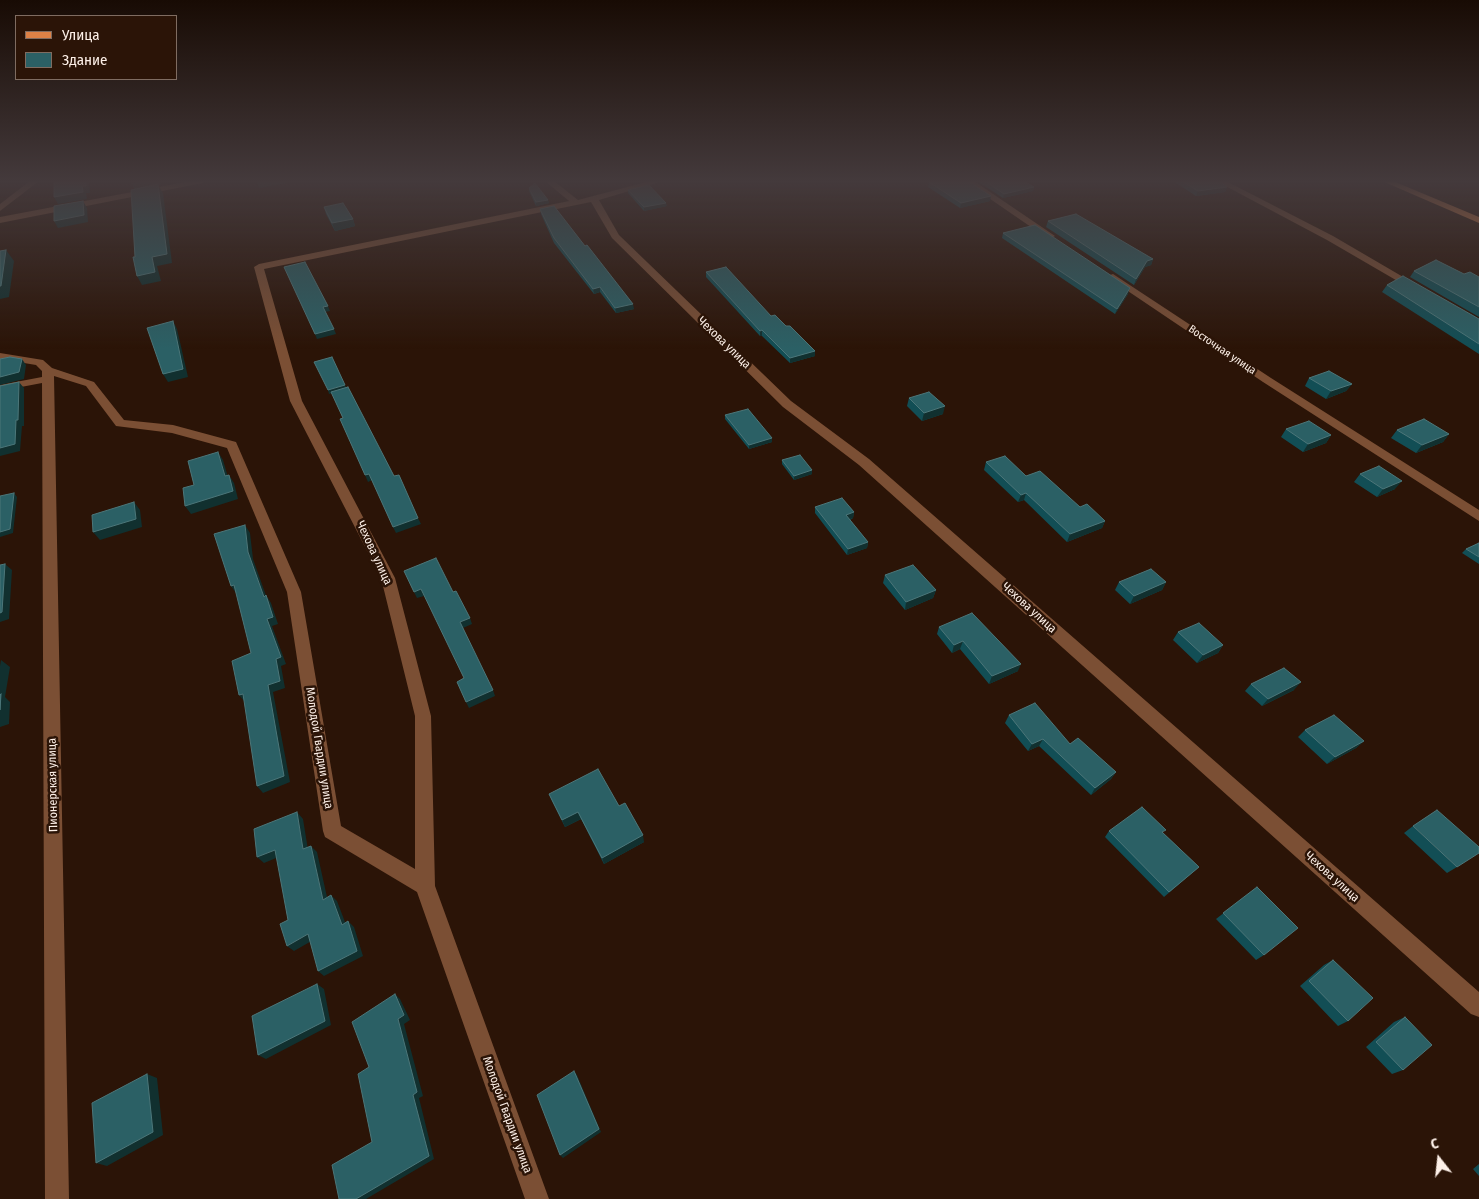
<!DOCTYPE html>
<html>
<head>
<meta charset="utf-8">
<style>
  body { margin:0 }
  #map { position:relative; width:1479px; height:1199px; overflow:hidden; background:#2b1407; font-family:"Fira Sans Condensed",sans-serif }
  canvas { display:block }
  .legend { position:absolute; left:15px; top:15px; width:162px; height:65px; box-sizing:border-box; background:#2b1407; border:1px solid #7f6c61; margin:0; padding:6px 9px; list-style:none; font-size:15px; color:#fdf0e8 }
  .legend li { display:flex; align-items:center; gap:10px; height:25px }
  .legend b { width:25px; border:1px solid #7f6c61 }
  .north { position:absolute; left:1414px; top:1134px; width:50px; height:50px; -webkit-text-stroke:4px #2b1407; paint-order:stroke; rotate:344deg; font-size:14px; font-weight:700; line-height:20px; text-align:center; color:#fdf0e8 }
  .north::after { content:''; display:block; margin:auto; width:18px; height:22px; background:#fdf0e8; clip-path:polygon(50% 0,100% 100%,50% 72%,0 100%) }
</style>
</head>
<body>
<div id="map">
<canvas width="1479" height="1199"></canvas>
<ul class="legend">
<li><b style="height:6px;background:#dd8146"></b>Улица</li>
<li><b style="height:14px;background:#2b6065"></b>Здание</li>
</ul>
<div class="north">С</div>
</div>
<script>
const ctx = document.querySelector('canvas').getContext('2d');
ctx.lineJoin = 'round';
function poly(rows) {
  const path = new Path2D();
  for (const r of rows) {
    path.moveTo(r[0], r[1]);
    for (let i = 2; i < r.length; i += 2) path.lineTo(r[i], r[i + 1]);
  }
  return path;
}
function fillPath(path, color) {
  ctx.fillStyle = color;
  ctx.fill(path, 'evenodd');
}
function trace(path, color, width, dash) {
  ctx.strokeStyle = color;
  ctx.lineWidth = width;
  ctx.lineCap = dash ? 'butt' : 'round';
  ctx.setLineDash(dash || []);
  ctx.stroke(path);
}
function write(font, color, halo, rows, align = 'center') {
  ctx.font = font + ' "Fira Sans Condensed",sans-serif';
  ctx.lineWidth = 5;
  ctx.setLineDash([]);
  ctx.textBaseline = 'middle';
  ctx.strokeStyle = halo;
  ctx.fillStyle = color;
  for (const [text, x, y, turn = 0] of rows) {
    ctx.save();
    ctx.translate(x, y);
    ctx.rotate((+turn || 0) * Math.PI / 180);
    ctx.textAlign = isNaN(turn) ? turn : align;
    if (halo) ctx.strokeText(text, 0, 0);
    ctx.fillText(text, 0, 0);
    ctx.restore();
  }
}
fillPath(poly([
  [30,181,39,181,0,211,0,204,30,181],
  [190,181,207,181,203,183,0,223,0,217,190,181],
  [545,181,554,181,578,200,650,181,663,181,599,200,619,235,791,401,869,459,1479,992,1479,1017,1471,1014,859,465,783,407,612,238,591,202,264,269,302,401,395,578,431,716,435,886,549,1199,525,1199,417,892,325,837,323,831,287,592,227,448,172,433,116,426,86,386,54,376,69,1199,45,1199,42,383,0,391,0,385,42,377,42,371,36,365,0,359,0,353,43,360,52,368,94,382,124,420,173,425,236,442,301,592,341,826,415,869,415,716,381,578,290,401,254,267,259,264,569,201,545,181],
  [964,181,974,181,1055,236,1050,239,1047,238,964,181],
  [1216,181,1226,181,1333,236,1422,288,1417,291,1413,290,1327,240,1216,181],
  [1113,274,1271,378,1479,510,1479,521,1263,382,1110,279,1110,275,1113,274]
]), '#7b4f34');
fillPath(poly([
  [1382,181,1393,181,1479,217,1479,223,1382,181]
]), '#dd8146');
fillPath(poly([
  [977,181,1024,181,1034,187,1033,191,1003,198],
  [1173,181,1219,181,1227,187,1225,192,1196,196],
  [929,182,990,201,960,208,928,187],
  [529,188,548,200,549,203,536,206,529,191],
  [628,190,667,206,644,211,628,193],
  [324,207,353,219,355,226,335,231,326,214],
  [540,209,634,309,616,313,600,292,594,294,554,243,541,214],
  [1048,221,1153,259,1151,265,1145,267,1134,285,1046,227],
  [1003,233,1128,294,1115,314,1002,238],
  [1414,271,1479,277,1479,317,1410,277],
  [706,272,786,326,815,351,815,356,790,363,762,336,760,336,706,277],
  [1387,285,1479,319,1479,354,1382,292],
  [1309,378,1352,384,1346,391,1326,399,1305,386],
  [909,398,943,414,922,421,907,406],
  [725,415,772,442,749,449,725,419],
  [1286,429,1331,435,1326,443,1303,452,1281,437],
  [1397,430,1449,434,1443,442,1416,453,1391,438],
  [782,460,812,474,794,480,782,464],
  [986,462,1026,476,1105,521,1102,528,1067,542,1024,500,1018,502,984,470],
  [1360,474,1395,489,1377,497,1354,482],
  [815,507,854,512,853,518,850,520,868,542,867,548,847,555,815,513],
  [1479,543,1479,564,1462,553,1466,549],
  [885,575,936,590,933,598,905,610,883,583],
  [1119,582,1166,582,1162,590,1130,604,1115,590],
  [939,627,1018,671,989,684,960,649,952,653,937,634],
  [1178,632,1223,645,1218,653,1197,663,1173,640],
  [1251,684,1294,690,1262,706,1245,691],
  [1009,715,1070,744,1116,772,1111,779,1091,795,1039,746,1028,751,1005,723],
  [1305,730,1364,741,1356,748,1327,764,1298,737],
  [549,794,619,806,644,842,604,864,581,819,565,827,552,801],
  [1413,826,1457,867,1447,873,1404,833],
  [1109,831,1163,833,1199,867,1164,897,1105,837],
  [1257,887,1264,955,1256,960,1216,919],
  [1333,960,1348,1021,1338,1026,1300,986,1324,965],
  [1405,1017,1403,1070,1392,1074,1366,1047,1394,1022],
  [1479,1164,1479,1176,1473,1169]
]), '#124e55');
fillPath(poly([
  [86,181,89,181,90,193,86,193,87,199,58,204,54,197,82,186],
  [140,181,160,181,161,185,158,185,163,193,172,263,157,266,161,281,142,285,137,276,135,190,131,183],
  [265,181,297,181,259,188,257,182],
  [1034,187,1033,191,1003,198,1004,194],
  [1227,187,1225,192,1196,196,1198,191],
  [991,196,990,201,960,208,961,203],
  [548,200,549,203,536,206,536,202],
  [83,201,87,208,88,222,58,228,54,221],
  [666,203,667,206,644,211,644,207],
  [353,219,355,226,335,231,332,223],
  [6,250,14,261,9,297,0,299,0,286],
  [1153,259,1151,265,1145,267,1134,285,1136,279,1147,261],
  [600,287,600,292,594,294,593,289],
  [1130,288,1128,294,1115,314,1117,309],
  [633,304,634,309,616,313,615,308],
  [328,306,330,311,325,312,323,307],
  [173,321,177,329,188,377,168,382,163,374],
  [334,329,336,334,317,339,315,334],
  [762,330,762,336,760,336,760,331],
  [815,351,815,356,790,363,790,358],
  [22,359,26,365,24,379,0,385,0,377],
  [19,382,24,388,24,426,22,426,20,451,0,456,0,448],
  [1352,384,1346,391,1326,399,1331,391],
  [345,385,347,389,329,394,328,390],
  [945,406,943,414,922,421,924,413],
  [1449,434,1443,442,1416,453,1422,445],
  [1331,435,1326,443,1303,452,1308,444],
  [772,438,772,442,749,449,749,445],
  [218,452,223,460,230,484,225,476],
  [812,470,812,474,794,480,794,476],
  [369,474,372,480,368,482,365,475],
  [229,475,234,483,238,499,191,514,185,506],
  [1402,481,1395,489,1377,497,1383,489],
  [14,493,17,497,13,533,0,537,0,532],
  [1026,493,1024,500,1018,502,1021,495],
  [134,502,140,510,142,527,100,540,93,532],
  [854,512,853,518,845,521,846,515],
  [418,518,421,524,396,533,393,527],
  [1105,521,1102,528,1067,542,1070,534],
  [245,525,250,533,253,559,269,604,264,597,248,552],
  [868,542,867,548,847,555,848,549],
  [5,564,12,570,9,619,0,622,0,613],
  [1166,582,1162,590,1130,604,1134,596],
  [234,585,236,593,231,586],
  [421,589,424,596,417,598,414,592],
  [936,590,933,598,905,610,906,602],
  [266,595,271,603,278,624,272,626,286,664,281,666,285,688,273,692,290,782,263,793,257,786,268,685],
  [470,618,472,624,463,628,460,622],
  [963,641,960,649,952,653,954,645],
  [1223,645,1218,653,1197,663,1203,655],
  [1,660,10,667,5,697,10,702,9,724,0,727,0,666],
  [1021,664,1018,671,989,684,992,676],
  [1301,682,1294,690,1262,706,1268,699],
  [493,690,495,696,469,708,466,702],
  [243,694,245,702,239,695],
  [1043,739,1039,746,1028,751,1032,744],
  [1364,741,1356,748,1327,764,1335,757],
  [1116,772,1111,779,1091,795,1095,788],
  [297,812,303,819,309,856,303,849],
  [578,812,581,819,565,827,562,820],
  [643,835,644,842,604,864,602,858],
  [311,846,317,852,329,906,323,900],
  [275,850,281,856,264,863,257,857],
  [331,895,337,901,348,930,342,925],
  [348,921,354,927,363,956,324,976,318,971],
  [308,934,315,939,294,951,287,946],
  [317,984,324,989,331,1025,266,1059,258,1055],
  [395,994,400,999,410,1020,404,1024,423,1096,419,1098,434,1159,366,1199,356,1199,413,1095,398,1019],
  [574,1071,577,1075,601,1132,563,1158,560,1155],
  [147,1074,157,1078,163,1135,107,1166,96,1163]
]), '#11302f');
const building = poly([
  [54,181,86,181,86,186,82,186,83,192,54,197,54,181],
  [935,181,968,181,991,196,961,203,929,182,935,181],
  [985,181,1024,181,1034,187,1004,194,985,181],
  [1182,181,1219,181,1227,187,1198,191,1182,181],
  [535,183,548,200,536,202,529,188,535,183],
  [158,184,167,254,152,257,155,272,137,276,133,257,135,257,131,190,158,184],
  [649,185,666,203,644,207,628,190,649,185],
  [83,201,84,215,54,221,54,206,83,201],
  [343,203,353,219,332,223,324,207,343,203],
  [554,206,585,246,587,245,633,304,615,308,600,287,593,289,554,238,540,209,554,206],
  [1076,214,1153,259,1147,261,1136,279,1048,221,1076,214],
  [1035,225,1130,288,1117,309,1003,233,1035,225],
  [6,250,1,286,0,286,0,251,6,250],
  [1436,260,1464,274,1470,272,1479,277,1479,307,1414,271,1436,260],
  [305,262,328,306,323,307,334,329,315,334,284,267,305,262],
  [726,267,771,316,775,315,786,326,790,326,815,351,790,358,762,330,760,331,706,272,726,267],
  [1403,276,1479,319,1479,344,1387,285,1403,276],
  [173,321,183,369,163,374,147,328,173,321],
  [10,357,22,359,19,372,0,377,0,359,10,357],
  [332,357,345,385,328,390,314,362,332,357],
  [1329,371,1352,384,1331,391,1309,378,1329,371],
  [19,382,18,420,16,420,15,444,0,448,0,386,19,382],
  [348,387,394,476,399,475,418,518,393,527,369,474,365,475,340,419,343,418,331,392,348,387],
  [929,392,945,406,924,413,909,398,929,392],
  [748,409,772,438,749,445,725,415,748,409],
  [1424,419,1449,434,1422,445,1397,430,1424,419],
  [1309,421,1331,435,1308,444,1286,429,1309,421],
  [218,452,225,476,229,475,233,491,185,506,183,488,194,485,188,461,218,452],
  [800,455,812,470,794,476,782,460,800,455],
  [1005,456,1026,476,1040,471,1080,507,1087,504,1105,521,1070,534,1026,493,1021,495,986,462,1005,456],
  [1379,466,1402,481,1383,489,1360,474,1379,466],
  [14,493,10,529,0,532,0,496,14,493],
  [842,498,854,512,846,515,868,542,848,549,815,507,842,498],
  [134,502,136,519,93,532,92,515,134,502],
  [245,525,248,552,264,597,266,595,273,617,267,619,281,657,276,659,280,681,268,685,284,776,257,786,243,694,239,695,232,661,251,653,234,585,231,586,214,534,245,525],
  [1479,543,1479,557,1466,549,1479,543],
  [436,558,453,592,456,591,470,618,460,622,493,690,466,702,457,682,464,678,421,589,414,592,404,571,436,558],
  [5,564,2,612,0,613,0,565,5,564],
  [913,565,936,590,906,602,885,575,913,565],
  [1151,569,1166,582,1134,596,1119,582,1151,569],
  [972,613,1021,664,992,676,963,641,954,645,939,627,972,613],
  [1199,623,1223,645,1203,655,1178,632,1199,623],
  [1284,668,1301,682,1268,699,1251,684,1284,668],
  [1,694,0,710,0,695,1,694],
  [1035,703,1070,744,1078,738,1116,772,1095,788,1043,739,1032,744,1009,715,1035,703],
  [1334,715,1364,741,1335,757,1305,730,1334,715],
  [598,769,619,806,625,803,643,835,602,858,578,812,562,820,549,794,598,769],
  [1142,807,1166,830,1162,832,1199,867,1169,892,1109,831,1142,807],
  [1437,810,1479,847,1479,853,1457,867,1413,826,1437,810],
  [297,812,303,849,311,846,323,900,331,895,342,925,348,921,357,951,318,971,308,934,287,946,280,924,288,920,275,850,257,857,254,829,297,812],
  [1257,887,1298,928,1264,955,1223,913,1257,887],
  [1333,960,1373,998,1348,1021,1309,981,1333,960],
  [317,984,325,1021,258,1055,252,1016,317,984],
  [395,994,404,1015,398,1019,417,1092,413,1095,429,1156,356,1199,339,1199,332,1165,372,1142,358,1074,369,1067,352,1022,395,994],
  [1405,1017,1432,1045,1403,1070,1376,1042,1405,1017],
  [574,1071,599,1129,560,1155,537,1095,574,1071],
  [147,1074,153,1132,96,1163,92,1103,147,1074]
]);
fillPath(building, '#2b6065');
trace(building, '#4c7679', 1);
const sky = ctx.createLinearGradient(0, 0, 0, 349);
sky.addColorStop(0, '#180b04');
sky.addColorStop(0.52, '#443a3c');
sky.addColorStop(1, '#443a3c00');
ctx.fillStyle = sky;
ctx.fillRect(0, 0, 1479, 349);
write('11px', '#fdf0e8', '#2b1407', [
  ["Восточная улица",1222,350,34]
]);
write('12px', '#fdf0e8', '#2b1407', [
  ["Чехова улица",724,343,44],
  ["Чехова улица",374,553,65],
  ["Чехова улица",1029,608,42],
  ["Молодой Гвардии улица",319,748,81],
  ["Пионерская улица",53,785,-91],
  ["Чехова улица",1332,877,42],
  ["Молодой Гвардии улица",507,1115,70]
]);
</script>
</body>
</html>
